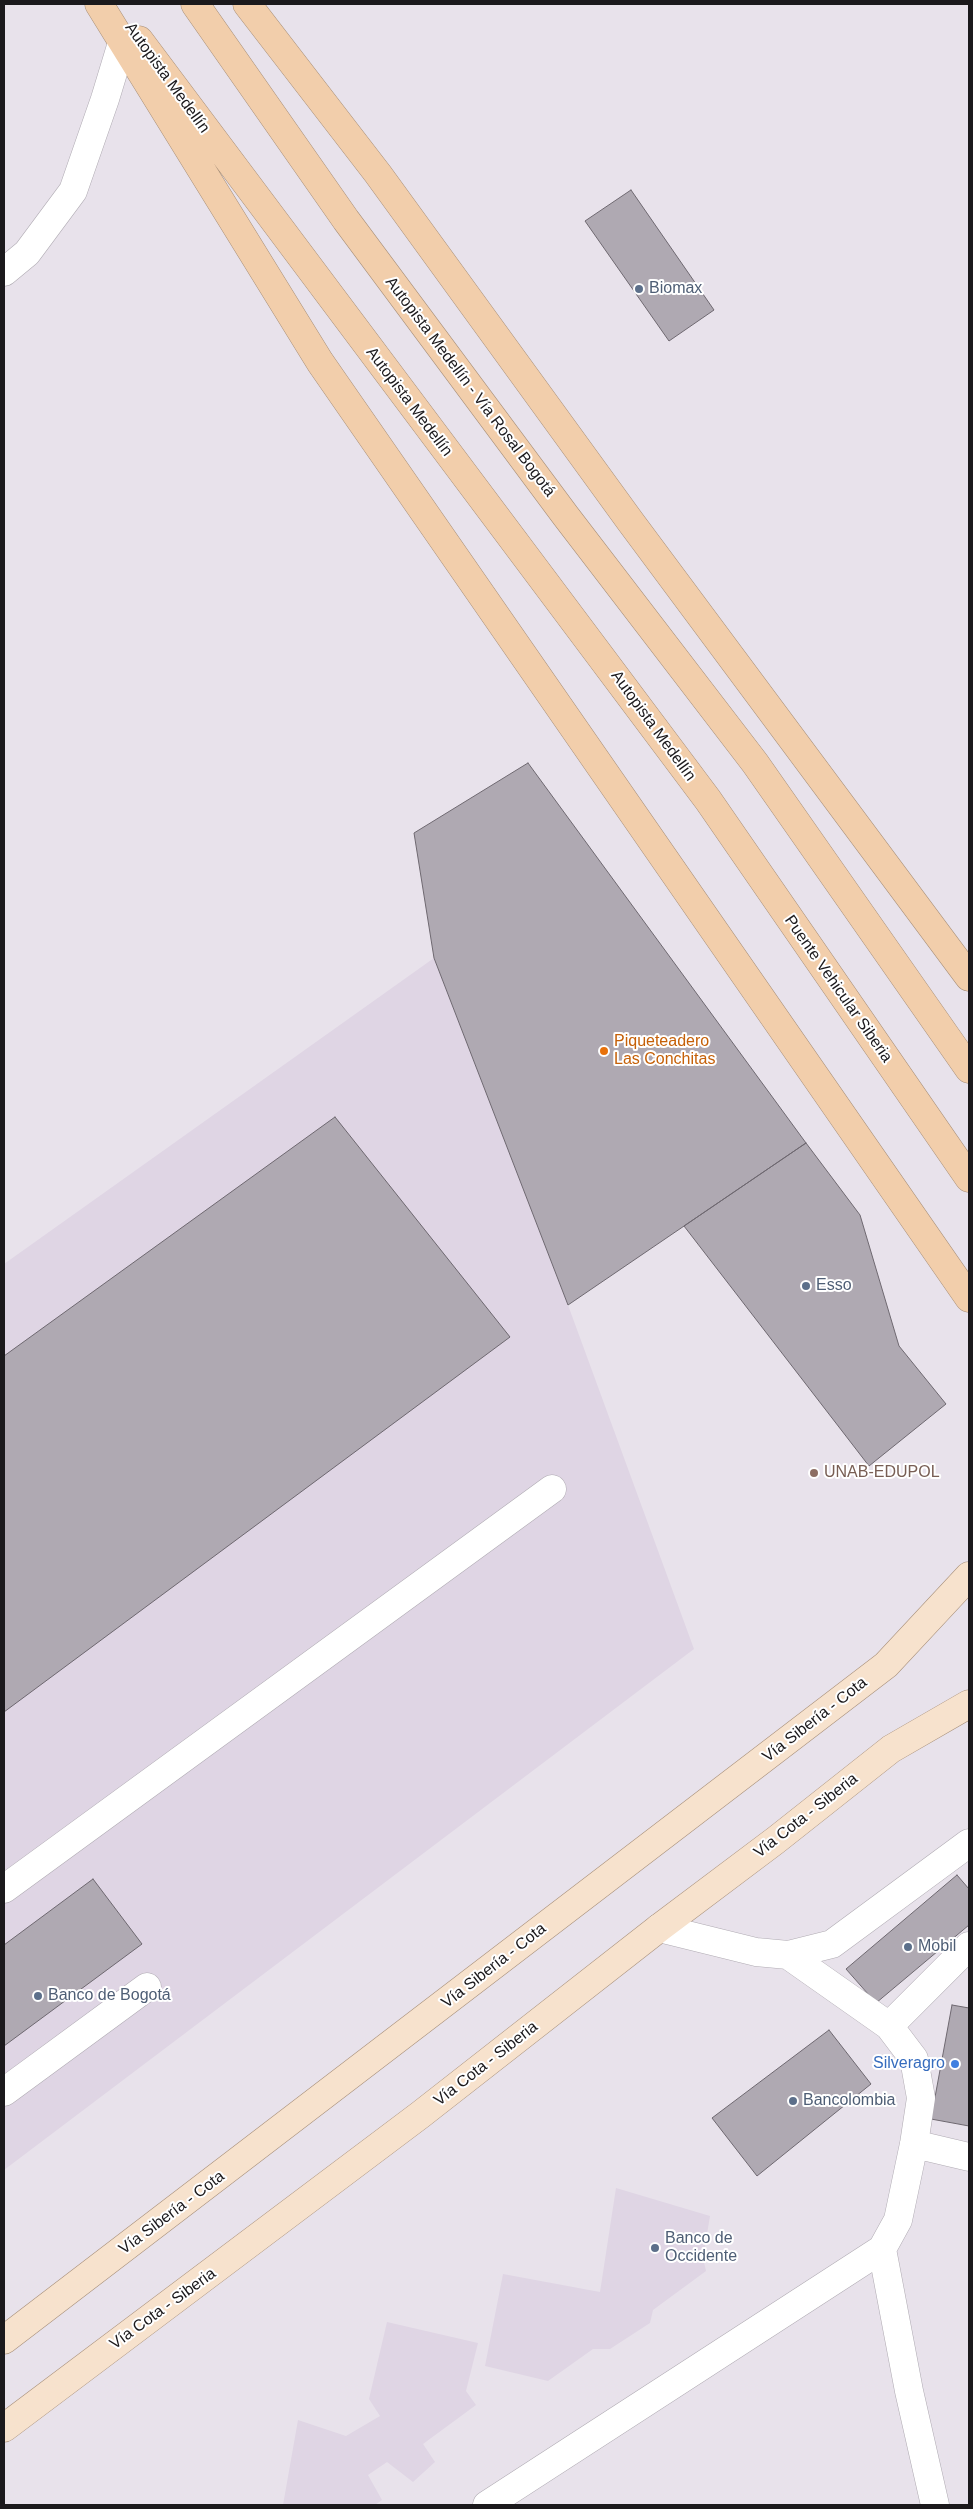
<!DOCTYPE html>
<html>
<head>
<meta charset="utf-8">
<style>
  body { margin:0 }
  #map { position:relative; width:973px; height:2509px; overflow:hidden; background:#e8e2eb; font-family:Helvetica,sans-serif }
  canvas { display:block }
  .frame { position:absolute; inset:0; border:5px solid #1b191c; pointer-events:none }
</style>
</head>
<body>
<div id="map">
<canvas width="973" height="2509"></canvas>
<div class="frame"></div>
</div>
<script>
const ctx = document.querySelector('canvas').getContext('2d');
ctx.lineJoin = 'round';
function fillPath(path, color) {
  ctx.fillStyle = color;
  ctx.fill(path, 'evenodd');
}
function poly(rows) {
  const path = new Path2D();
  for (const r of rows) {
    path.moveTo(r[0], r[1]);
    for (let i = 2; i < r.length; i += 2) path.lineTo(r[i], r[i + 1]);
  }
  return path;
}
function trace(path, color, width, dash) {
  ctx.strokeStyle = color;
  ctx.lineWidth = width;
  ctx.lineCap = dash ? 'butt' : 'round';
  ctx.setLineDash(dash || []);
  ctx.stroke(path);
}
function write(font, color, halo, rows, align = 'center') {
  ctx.font = font + ' Helvetica,sans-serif';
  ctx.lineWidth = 4;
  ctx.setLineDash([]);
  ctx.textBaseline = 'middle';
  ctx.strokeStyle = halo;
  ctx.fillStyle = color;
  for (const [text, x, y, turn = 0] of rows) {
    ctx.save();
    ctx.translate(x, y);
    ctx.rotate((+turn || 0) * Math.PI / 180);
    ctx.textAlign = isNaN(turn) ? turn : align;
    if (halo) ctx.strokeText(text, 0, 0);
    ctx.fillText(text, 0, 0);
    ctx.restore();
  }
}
fillPath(poly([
  [434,958,568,1305,694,1649,4,2170,4,1264],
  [616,2188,710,2216,703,2258,706,2271,653,2310,650,2323,610,2349,593,2349,548,2381,485,2366,503,2274,600,2292],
  [387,2322,478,2343,466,2391,476,2405,423,2444,435,2462,413,2482,387,2462,368,2475,382,2500,375,2505,283,2505,298,2420,346,2436,380,2416,369,2399]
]), '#dfd5e4');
const building = poly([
  [631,190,714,310,669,341,585,221,631,190],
  [528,763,806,1143,568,1305,434,958,414,833,528,763],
  [335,1117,510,1337,4,1712,4,1356,335,1117],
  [806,1143,860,1215,899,1346,946,1404,869,1466,684,1226,806,1143],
  [957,1875,969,1889,969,1925,876,2003,846,1969,957,1875],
  [93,1879,142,1944,4,2046,4,1945,93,1879],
  [952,2005,969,2008,969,2126,931,2119,952,2005],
  [829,2030,871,2084,757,2176,712,2118,829,2030]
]);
fillPath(building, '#afa9b2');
trace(building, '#6e6870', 1);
const minor = poly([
  [4,272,27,253,73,191,105,99,122,43],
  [4,1889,552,1489],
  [659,1928,756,1952,788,1955,832,1944,969,1843],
  [889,2026,969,1946],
  [4,2092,147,1987],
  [914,2144,969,2157],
  [882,2249,909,2391,935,2505],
  [487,2505,882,2249,898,2220,914,2144,921,2098,914,2059,889,2026,788,1955]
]);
const major = poly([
  [4,2340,886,1665,969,1576],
  [4,2428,420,2115,659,1928,776,1840,891,1749,969,1704]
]);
const highway = poly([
  [99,4,320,362,969,1298],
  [195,4,346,220,565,515,755,763,969,1069],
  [247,4,378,174,630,521,969,977],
  [139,40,708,800,969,1178]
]);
trace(minor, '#b0abb3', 29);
trace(major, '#a78f79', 29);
trace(highway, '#a78f79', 29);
trace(minor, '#fff', 28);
trace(major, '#f7e2cd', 28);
trace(highway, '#f2ceab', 28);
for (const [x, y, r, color] of [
  [639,289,5,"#5c6f8a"],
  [604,1051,5,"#e8710a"],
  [806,1286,5,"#5c6f8a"],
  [814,1473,5,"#8d6e63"],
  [908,1947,5,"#5c6f8a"],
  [38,1996,5,"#5c6f8a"],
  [955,2064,5,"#3f7fe0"],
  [793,2101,5,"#5c6f8a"],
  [655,2248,5,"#5c6f8a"]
]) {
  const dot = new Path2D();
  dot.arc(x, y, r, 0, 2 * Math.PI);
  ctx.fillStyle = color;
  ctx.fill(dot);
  trace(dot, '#fff', 2);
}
write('16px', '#1b191c', '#fff', [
  ["Autopista Medellín",167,78,54],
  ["Autopista Medellín - Vía Rosal Bogotá",470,387,53],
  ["Autopista Medellín",409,402,53],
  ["Autopista Medellín",653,726,54],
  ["Puente Vehicular Siberia",838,989,55],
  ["Vía Sibería - Cota",815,1720,-38],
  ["Vía Cota - Siberia",806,1816,-38],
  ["Vía Sibería - Cota",494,1966,-38],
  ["Vía Cota - Siberia",486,2064,-38],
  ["Vía Sibería - Cota",172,2213,-37],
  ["Vía Cota - Siberia",163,2309,-36]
]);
write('16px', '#4e5e75', '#fff', [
  ["Biomax",649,289],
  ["Esso",816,1286],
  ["Mobil",918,1947],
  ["Banco de Bogotá",48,1996],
  ["Bancolombia",803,2101],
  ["Banco de",665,2239],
  ["Occidente",665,2257]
], 'left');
write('16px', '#c56008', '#fff', [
  ["Piqueteadero",614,1042],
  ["Las Conchitas",614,1060]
], 'left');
write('16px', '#785e54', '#fff', [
  ["UNAB-EDUPOL",824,1473]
], 'left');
write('16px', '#366cbe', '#fff', [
  ["Silveragro",945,2064]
], 'right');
</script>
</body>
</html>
